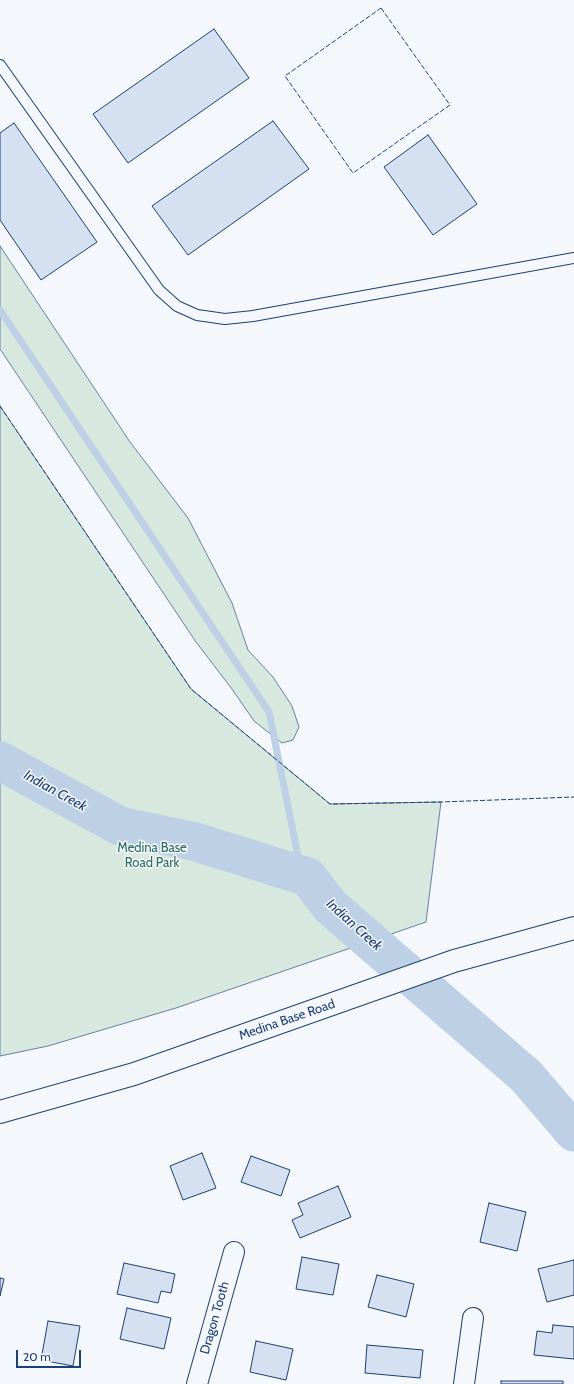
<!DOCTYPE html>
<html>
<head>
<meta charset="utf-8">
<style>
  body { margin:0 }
  #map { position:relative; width:574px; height:1384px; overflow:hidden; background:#f4f7fb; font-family:Cabin,sans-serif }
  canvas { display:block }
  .scale { position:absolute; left:16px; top:1350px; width:65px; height:18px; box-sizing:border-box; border:2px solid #1d3f73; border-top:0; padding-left:5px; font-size:12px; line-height:14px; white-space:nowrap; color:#1d3f73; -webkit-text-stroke:3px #f4f7fb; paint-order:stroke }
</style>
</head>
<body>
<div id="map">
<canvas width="574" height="1384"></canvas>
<div class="scale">20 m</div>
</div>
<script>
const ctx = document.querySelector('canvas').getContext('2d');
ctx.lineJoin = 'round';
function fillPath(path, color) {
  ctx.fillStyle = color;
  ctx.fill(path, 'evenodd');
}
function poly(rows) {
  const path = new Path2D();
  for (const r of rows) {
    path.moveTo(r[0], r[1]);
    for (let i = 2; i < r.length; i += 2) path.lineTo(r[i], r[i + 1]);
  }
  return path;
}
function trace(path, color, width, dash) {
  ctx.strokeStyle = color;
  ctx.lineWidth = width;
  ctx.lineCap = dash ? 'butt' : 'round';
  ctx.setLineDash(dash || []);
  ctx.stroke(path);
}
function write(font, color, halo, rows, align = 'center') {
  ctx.font = font + ' Cabin,sans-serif';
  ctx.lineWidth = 3;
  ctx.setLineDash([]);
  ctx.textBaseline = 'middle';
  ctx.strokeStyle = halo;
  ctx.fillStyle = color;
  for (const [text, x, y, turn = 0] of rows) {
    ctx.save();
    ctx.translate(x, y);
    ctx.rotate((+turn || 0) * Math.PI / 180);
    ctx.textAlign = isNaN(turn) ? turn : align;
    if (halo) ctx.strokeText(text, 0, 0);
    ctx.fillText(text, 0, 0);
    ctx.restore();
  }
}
const green = poly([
  [0,246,130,442,188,518,232,603,248,650,273,677,292,706,299,727,293,740,282,743,254,721,232,689,196,642,0,349,0,246],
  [0,406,191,689,330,804,441,802,426,922,176,1008,48,1046,0,1056,0,406]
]);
fillPath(green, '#d7e8df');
trace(green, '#687fa3', 1);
trace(poly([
  [0,310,269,712,299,861,308,877]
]), '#bed0e5', 7);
trace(poly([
  [0,761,120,826,196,842,308,877,330,906,526,1076,574,1132]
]), '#bed0e5', 39);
const building = poly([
  [214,29,249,78,128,163,93,114,214,29],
  [273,121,309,169,188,255,152,206,273,121],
  [14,123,97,242,41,280,0,220,0,133,14,123],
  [428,135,477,204,433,235,384,167,428,135],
  [202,1153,216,1188,183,1200,170,1166,202,1153],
  [251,1156,290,1170,281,1196,241,1182,251,1156],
  [338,1186,351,1217,300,1238,292,1220,303,1215,298,1203,338,1186],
  [489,1203,526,1212,517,1251,480,1242,489,1203],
  [302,1257,339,1264,333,1295,296,1289,302,1257],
  [574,1260,574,1295,547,1302,538,1269,574,1260],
  [124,1263,175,1274,171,1293,161,1291,158,1303,117,1294,124,1263],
  [377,1275,414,1284,406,1317,368,1307,377,1275],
  [0,1278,4,1279,0,1296,0,1278],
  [127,1308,171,1318,164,1349,120,1339,127,1308],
  [48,1321,80,1326,73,1366,41,1360,48,1321],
  [553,1325,574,1327,574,1359,534,1355,537,1331,552,1333,553,1325],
  [256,1341,293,1349,286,1380,250,1372,256,1341],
  [367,1345,423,1350,420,1378,365,1373,367,1345],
  [501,1381,563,1381,563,1384,501,1384,501,1381]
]);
fillPath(building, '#d5e0f0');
trace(building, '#1d3f73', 1);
const service = poly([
  [0,65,159,290,177,306,197,315,225,319,253,316,574,258]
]);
const minor = poly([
  [197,1384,234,1252],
  [464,1384,473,1318]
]);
const tertiary = poly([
  [0,1112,134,1074,454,961,574,928]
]);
trace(service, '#1d3f73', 12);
trace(minor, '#1d3f73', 22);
trace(tertiary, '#1d3f73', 24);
trace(service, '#f4f7fb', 10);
trace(minor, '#f4f7fb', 20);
trace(tertiary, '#f4f7fb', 22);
trace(poly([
  [381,8,450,105,353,173,285,76,381,8],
  [0,406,191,689,330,804,441,802,574,797]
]), '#1d3f73', 1, [5, 2]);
write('13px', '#2c6c60', '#f4f7fb', [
  ["Medina Base",152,848],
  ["Road Park",152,863]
]);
write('13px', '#1d3f73', '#f4f7fb', [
  ["Medina Base Road",287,1020,-19],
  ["Dragon Tooth",215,1318,-74]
]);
write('italic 14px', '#1d3f73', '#f4f7fb', [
  ["Indian Creek",55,791,29],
  ["Indian Creek",354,925,42]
]);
</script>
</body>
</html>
